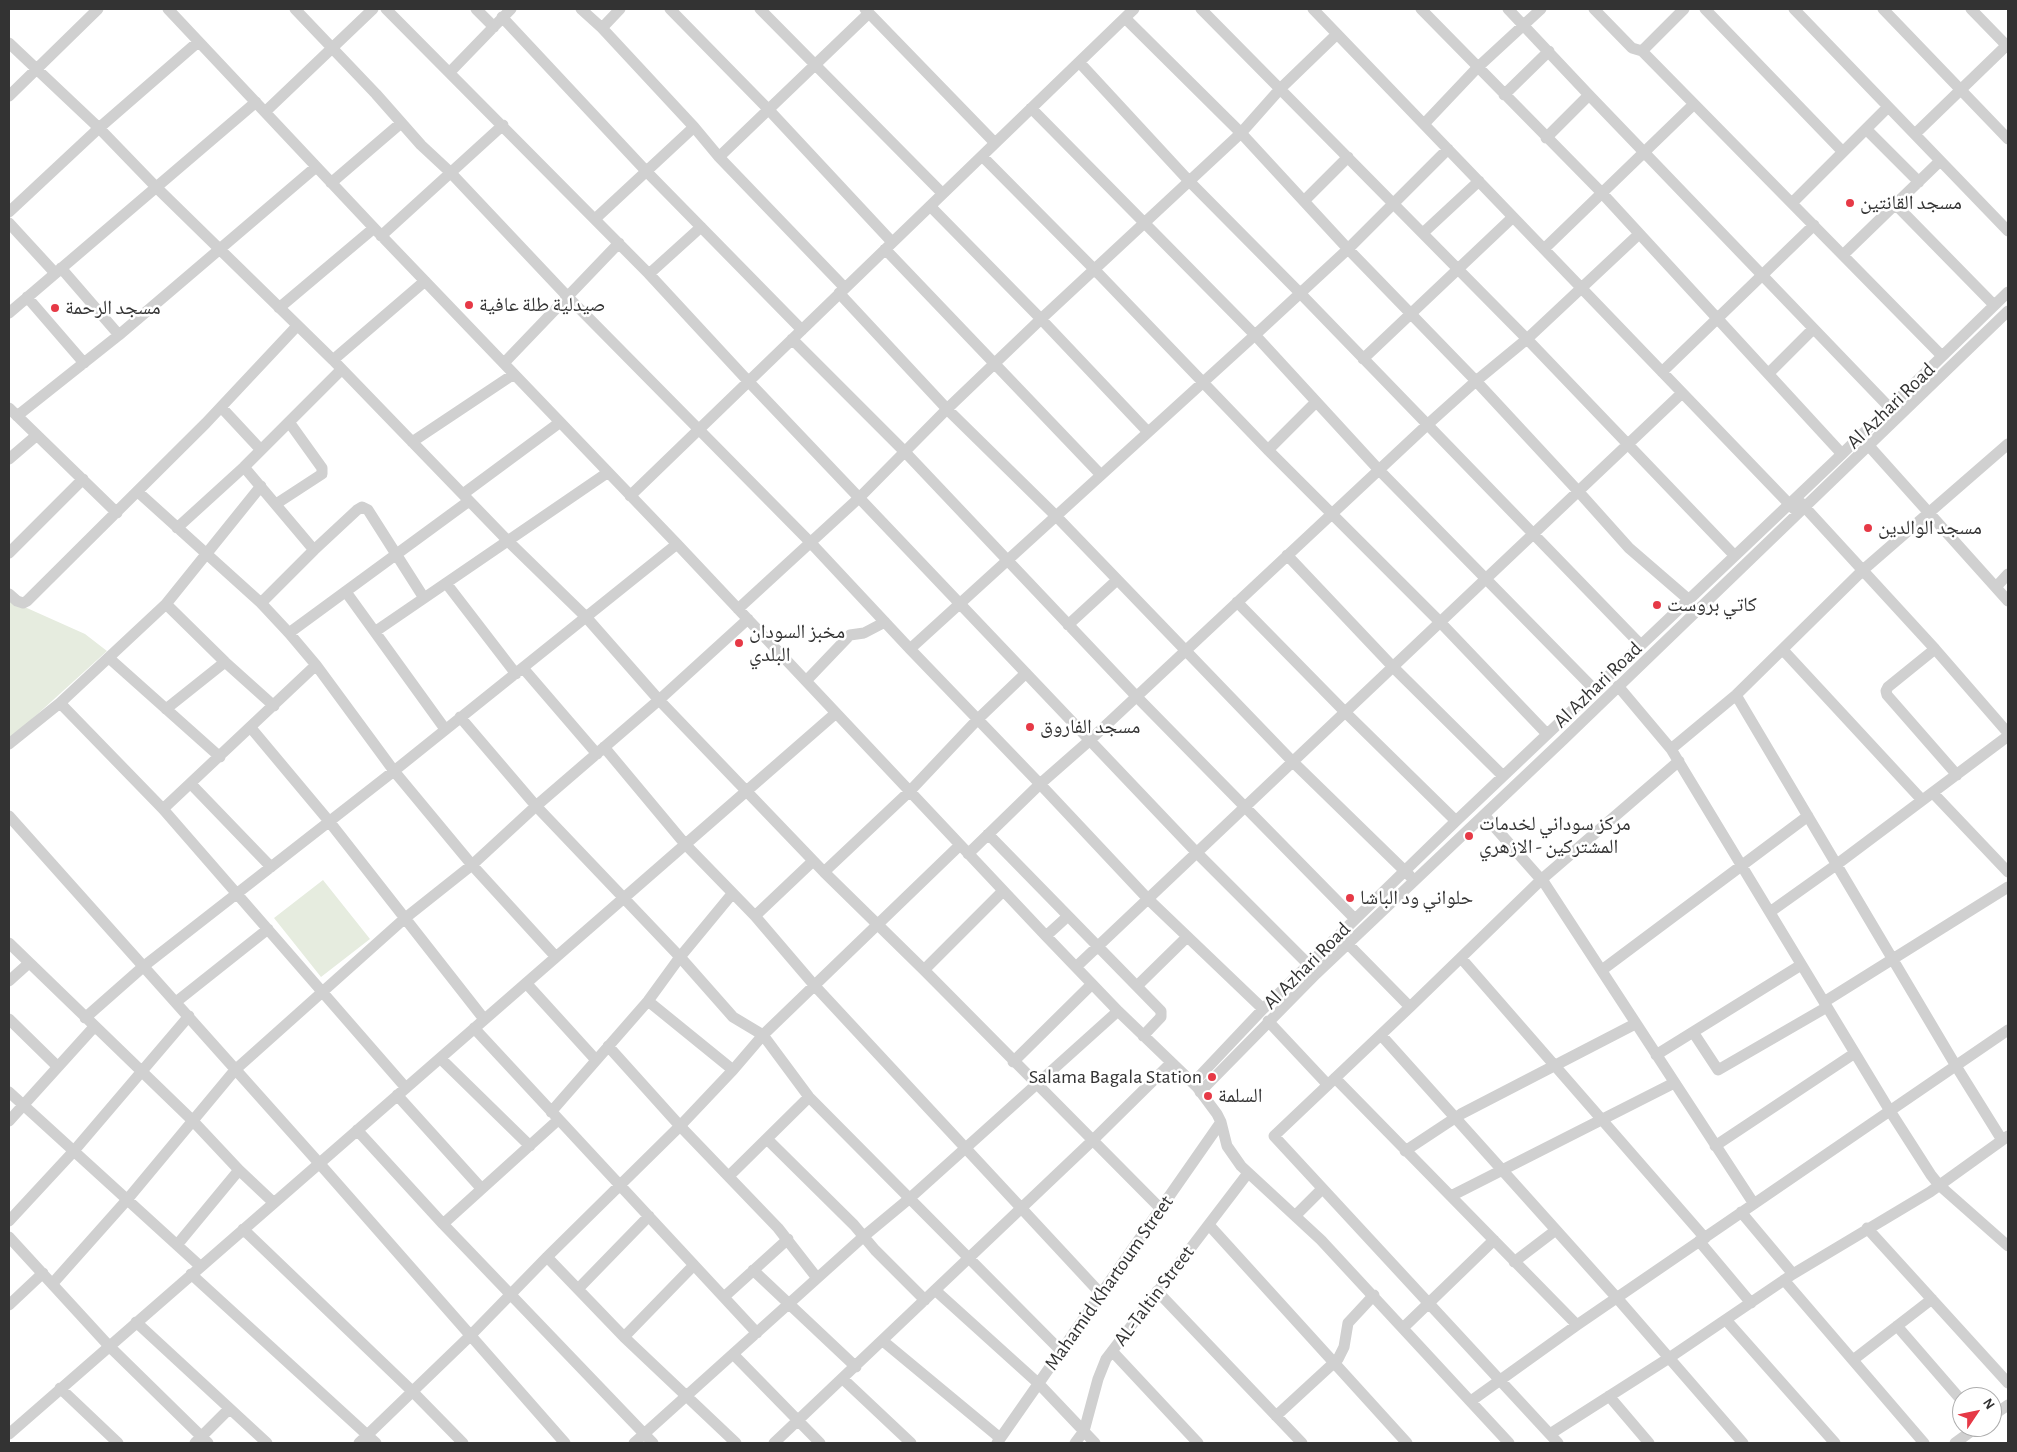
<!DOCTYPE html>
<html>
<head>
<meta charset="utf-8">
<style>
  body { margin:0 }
  #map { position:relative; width:2017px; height:1452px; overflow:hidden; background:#fff; font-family:"Alegreya Sans",sans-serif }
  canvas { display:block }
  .frame { position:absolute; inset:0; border:10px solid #333; pointer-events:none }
  .north { position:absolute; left:1952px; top:1387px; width:50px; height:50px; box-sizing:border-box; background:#fff; border:1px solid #adadad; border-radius:50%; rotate:56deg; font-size:14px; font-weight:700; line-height:20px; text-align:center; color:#333 }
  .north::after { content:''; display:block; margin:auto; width:18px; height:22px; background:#e63946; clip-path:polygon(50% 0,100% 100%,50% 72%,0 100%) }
</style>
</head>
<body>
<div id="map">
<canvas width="2017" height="1452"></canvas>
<div class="frame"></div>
<div class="north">N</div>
</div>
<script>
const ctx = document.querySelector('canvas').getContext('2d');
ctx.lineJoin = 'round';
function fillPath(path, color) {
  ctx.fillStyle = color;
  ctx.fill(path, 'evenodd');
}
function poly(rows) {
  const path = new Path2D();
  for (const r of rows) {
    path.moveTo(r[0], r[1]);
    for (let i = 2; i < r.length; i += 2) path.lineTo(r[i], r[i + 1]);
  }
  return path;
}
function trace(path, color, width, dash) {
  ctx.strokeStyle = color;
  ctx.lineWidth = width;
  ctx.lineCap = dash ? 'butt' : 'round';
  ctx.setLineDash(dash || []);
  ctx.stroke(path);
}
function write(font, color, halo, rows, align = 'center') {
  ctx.font = font + ' "Alegreya Sans","Noto Naskh Arabic",sans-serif';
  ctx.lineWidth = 5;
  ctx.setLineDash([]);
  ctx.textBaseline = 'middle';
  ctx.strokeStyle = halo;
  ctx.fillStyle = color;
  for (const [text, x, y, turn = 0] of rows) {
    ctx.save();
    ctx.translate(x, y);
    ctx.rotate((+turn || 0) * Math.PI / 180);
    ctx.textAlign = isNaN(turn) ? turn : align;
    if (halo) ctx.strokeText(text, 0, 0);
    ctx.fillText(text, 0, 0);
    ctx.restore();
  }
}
fillPath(poly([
  [9,600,85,634,107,651,9,740],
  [323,880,370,939,321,977,274,918]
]), '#e6ecdf');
trace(poly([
  [168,9,374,228,677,544,1046,936,1118,1011,1197,1087,1217,1114,1221,1122,1227,1146,1241,1166,1321,1240,1509,1443],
  [295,9,376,94,421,145,450,172,567,296,810,542,910,649,1040,784,1148,899,1263,1009],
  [386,9,649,274,748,381,1197,853,1309,965],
  [476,9,494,27],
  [581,9,602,28,694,127,719,157,845,288],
  [670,9,768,109,892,242],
  [760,9,942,193],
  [865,9,995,143],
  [1201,9,1527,339,1734,555],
  [1313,9,1794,509],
  [1421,9,1601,192,1842,454],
  [1508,9,1589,95,1889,407],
  [1594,9,1632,48,1642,51,1942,356],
  [1705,9,1843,152],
  [1794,9,2008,231],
  [1883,9,2008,139],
  [1971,9,2008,47],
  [502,17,646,171,802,330],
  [1125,18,1241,133,1348,249,1476,381,1578,491,1629,548,1688,599],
  [602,28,620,9],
  [9,43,99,128,156,187,333,360,508,541,586,617,659,700,824,872,924,970,1161,1209],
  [1642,51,1684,9],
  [1079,62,1189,181,1300,293,1641,645],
  [450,72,511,9],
  [1504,95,1549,51],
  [9,96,98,9],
  [1031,108,1255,335,1379,470,1594,689],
  [265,112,373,9],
  [1424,124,1477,68,1541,9],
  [1866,129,1919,182],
  [1915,134,2008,44],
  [1546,138,1589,95],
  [982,156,1095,270,1268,450,1440,622,1547,734],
  [719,157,869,13],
  [331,183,401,123],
  [1304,201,1348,157],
  [1792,203,1888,107],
  [1896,205,1994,305],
  [930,206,1041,319,1148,432],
  [9,212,99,128,198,42],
  [595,219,694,127],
  [9,223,55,273],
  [1423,233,1479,181],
  [381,236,503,125],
  [885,249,1101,475],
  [1544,249,1694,104],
  [1843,255,1940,161],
  [61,268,119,335],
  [649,274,701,227],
  [839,293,947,409,1056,516,1293,762,1410,876],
  [27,297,84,363],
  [279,308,374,228],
  [9,313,256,102],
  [792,339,905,452,1136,696,1355,919],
  [1363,359,1513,217],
  [333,360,425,281],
  [504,363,619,243],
  [1662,372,1814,225],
  [1769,373,1813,329],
  [221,407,261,450],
  [9,408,117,513],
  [17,416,119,335,316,167],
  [412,442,514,374],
  [1869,446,2008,601],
  [1268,450,1316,402],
  [9,459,37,435],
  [244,467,314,550],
  [138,492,261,603,289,633,316,665,394,771,472,865,556,957],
  [463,494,559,423],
  [630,496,1134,9],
  [1800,502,1935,649,2008,733],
  [276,504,322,474,322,468,289,422],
  [177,528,244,467,341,370],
  [9,553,83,479],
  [1287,555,1393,667,1503,776],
  [446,583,516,674],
  [1996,587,2008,574],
  [346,592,445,729],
  [9,594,17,601,23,603,27,601,206,423,297,326],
  [1237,602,1345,712,1456,821],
  [261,603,314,550,357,510,362,507,368,510,424,598],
  [166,604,225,662,274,706],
  [738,609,860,497,947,409,1041,319,1241,133,1280,89,1337,34],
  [1068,625,1117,580],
  [376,631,607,473],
  [289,633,469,501],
  [910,649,1255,335,1348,249,1448,149],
  [1935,649,1888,687,1886,691,1887,695,1957,775],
  [1783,650,1922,800],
  [109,658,220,757],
  [523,668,597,754],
  [806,681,850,635,864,633,885,622],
  [1618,686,1671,749,1890,1111,1931,1175,1939,1185,2008,1246],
  [1736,695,1956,1066,2002,1140],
  [60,703,163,809,406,1088],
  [166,709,225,662],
  [460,717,536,806,680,957,733,1017,763,1035,809,1097,1062,1352],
  [251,728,328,820,484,1019],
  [9,744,60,703,166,604,261,486],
  [604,747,685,844,755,916,814,985,1102,1295],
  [1671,749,1736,695,1863,570,2008,444],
  [191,784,271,867],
  [1933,793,2008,872],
  [163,809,316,665],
  [1484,815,1545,884,1754,1204],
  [9,816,319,1163,565,1443],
  [988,834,1161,1011,1161,1017,1143,1036],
  [968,854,1040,784,1089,741,1427,425,1476,381,1527,339,1639,234],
  [824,872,910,791,978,719,1026,673],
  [1770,912,1836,865,2008,736],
  [755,916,813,861],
  [1046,936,1068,916],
  [9,943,193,1121,239,1170,274,1203],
  [1348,944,1410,1007],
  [1461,958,1705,1238],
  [1076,967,1682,393],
  [924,970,1003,891],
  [1602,970,1808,816],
  [9,981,29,963],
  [526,983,596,1060],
  [1137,986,1187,937],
  [648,1001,733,1070],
  [176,1002,268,929],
  [1824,1002,2008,887],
  [85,1018,144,966,394,771,677,544],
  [9,1019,58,1067],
  [1268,1021,1328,1085],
  [474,1028,757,1333],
  [1693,1032,1718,1070,1827,1007],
  [1381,1035,1617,1298,1743,1443],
  [608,1046,680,1126,778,1228,817,1278],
  [1656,1055,1801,965],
  [440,1058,530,1146],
  [1013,1062,1092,984],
  [1335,1078,1577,1325],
  [1193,1083,1263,1009,1456,821,1842,454,2008,292],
  [9,1092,200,1266],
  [1200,1092,1316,974,1564,739,2008,311],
  [397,1095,481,1188],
  [551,1112,648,1001,680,957,732,894],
  [9,1121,94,1027],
  [357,1130,443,1224,653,1443],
  [767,1139,854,1225,875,1250,925,1300],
  [1715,1146,1855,1053],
  [1405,1151,1461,1114,1635,1024],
  [729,1176,809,1097],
  [1451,1196,1674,1083],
  [1741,1212,1793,1274],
  [1296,1215,1322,1189],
  [9,1221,73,1152,189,1016],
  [443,1224,558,1120],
  [1209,1225,1407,1443],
  [1867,1228,2008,1383],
  [243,1229,412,1391,463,1443],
  [9,1237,109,1346,208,1443],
  [1699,1241,1751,1303],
  [177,1245,239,1170],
  [547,1257,624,1337,736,1443],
  [1514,1262,1556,1230],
  [753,1270,856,1367],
  [191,1274,376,1443],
  [1784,1280,1924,1443],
  [53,1283,126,1201,235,1070,404,919,472,865,536,806,659,700,748,619],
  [578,1289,649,1216],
  [935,1290,1039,1384,1095,1443],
  [1157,1291,1302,1443],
  [724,1297,788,1239],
  [9,1305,43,1273],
  [1726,1320,1835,1443],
  [136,1322,267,1443],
  [1897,1326,1962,1401],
  [1403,1328,1494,1240],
  [624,1337,694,1265],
  [883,1341,1000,1438],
  [1112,1351,1198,1443],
  [733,1354,820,1443],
  [1853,1360,1932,1299],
  [843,1379,911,1443],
  [60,1388,118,1443],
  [1609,1396,1649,1443],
  [1471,1401,1577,1325,2008,1030],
  [1276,1416,1338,1359,1344,1347,1348,1323,1374,1295],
  [1992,1416,2008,1405],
  [9,1434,836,713],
  [1550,1434,1669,1358,1793,1274,1930,1192,2008,1136],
  [195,1443,229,1409],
  [359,1443,470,1336,547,1257,680,1126,733,1070,763,1035,960,845],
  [634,1443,863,1237,910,1198,1118,1011],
  [774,1443,1093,1140,1171,1063],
  [997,1443,1221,1122],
  [1075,1443,1084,1431,1098,1379,1106,1359,1248,1173],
  [1558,1443,1274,1136,1410,1007,1542,879,1679,761],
  [1955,1443,1977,1427]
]), '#d0d0d0', 11);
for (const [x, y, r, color] of [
  [1850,203,5,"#e63946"],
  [469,305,5,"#e63946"],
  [55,308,5,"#e63946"],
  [1868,528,5,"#e63946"],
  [1657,605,5,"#e63946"],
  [739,643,5,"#e63946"],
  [1030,727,5,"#e63946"],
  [1469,836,5,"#e63946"],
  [1350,898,5,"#e63946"],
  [1212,1077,5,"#e63946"],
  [1208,1096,5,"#e63946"]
]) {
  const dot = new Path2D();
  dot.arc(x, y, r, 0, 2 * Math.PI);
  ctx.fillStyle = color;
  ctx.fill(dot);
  trace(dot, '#fff', 2);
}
write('20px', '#333', '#fff', [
  ["مسجد القانتين",1860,203],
  ["صيدلية طلة عافية",479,305],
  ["مسجد الرحمة",65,308],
  ["مسجد الوالدين",1878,528],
  ["كاتي بروست",1667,605],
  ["مخبز السودان",749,632],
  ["البلدي",749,655],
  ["مسجد الفاروق",1040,727],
  ["مركز سوداني لخدمات",1479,824],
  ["المشتركين - الازهري",1479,847],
  ["حلواني ود الباشا",1360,898],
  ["Salama Bagala Station",1202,1077,"right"],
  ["السلمة",1218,1096]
], 'left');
write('20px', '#333', '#fff', [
  ["Al Azhari Road",1891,406,-44],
  ["Al Azhari Road",1598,685,-44],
  ["Al Azhari Road",1307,966,-45],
  ["Mahamid Khartoum Street",1109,1283,-55],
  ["AL-Taltin Street",1154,1296,-53]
]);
</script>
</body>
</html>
